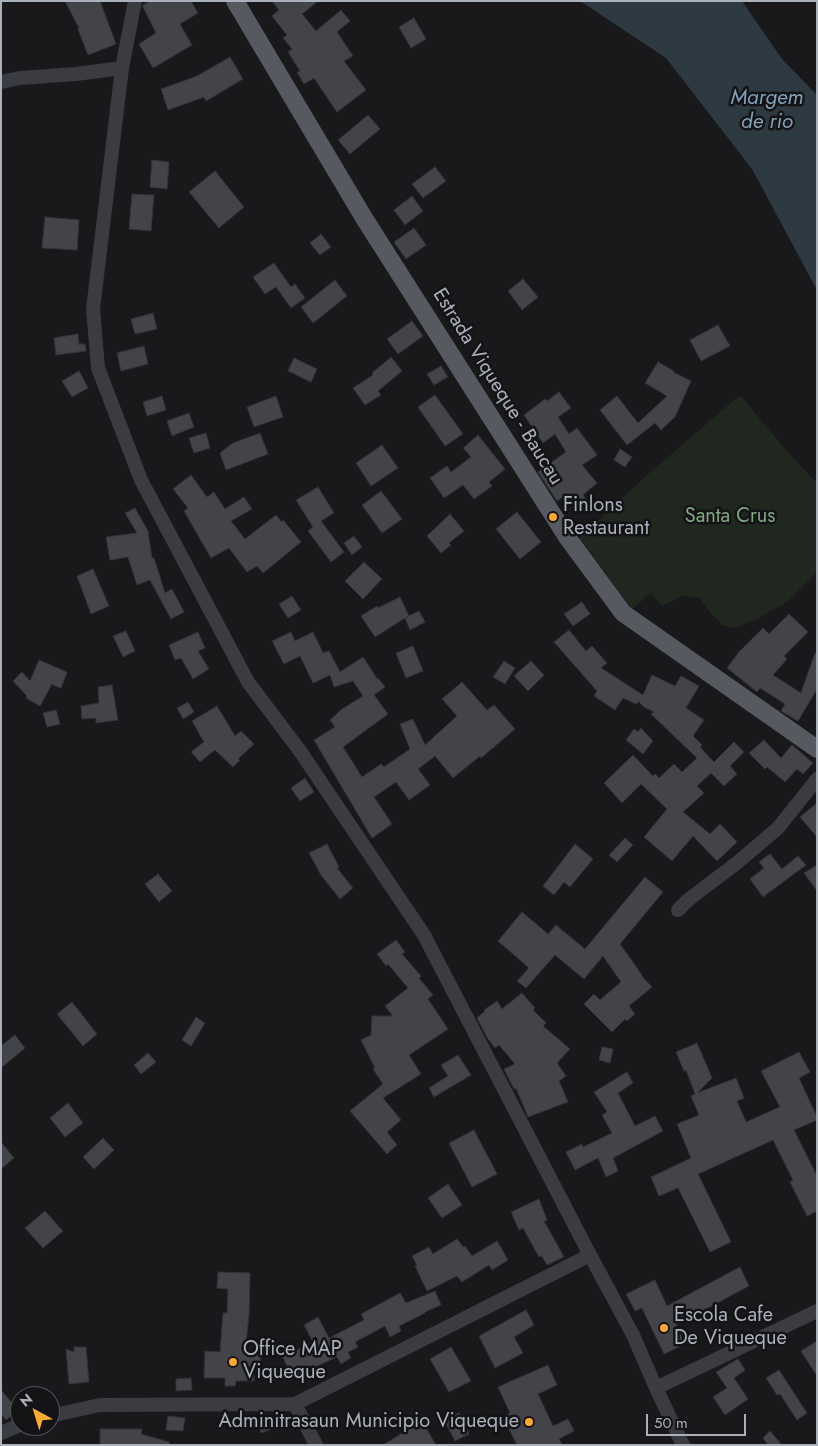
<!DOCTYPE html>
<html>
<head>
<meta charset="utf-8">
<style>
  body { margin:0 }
  #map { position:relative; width:818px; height:1446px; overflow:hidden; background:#19191c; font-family:Jost,sans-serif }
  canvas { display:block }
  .frame { position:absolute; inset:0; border:2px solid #abb1bc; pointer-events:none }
  .north { position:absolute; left:10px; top:1386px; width:50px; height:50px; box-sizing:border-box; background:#141417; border:1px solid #505359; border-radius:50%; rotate:321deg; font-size:14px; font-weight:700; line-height:20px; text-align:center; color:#abb1bc }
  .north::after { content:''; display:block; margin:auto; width:18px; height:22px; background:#fdaa30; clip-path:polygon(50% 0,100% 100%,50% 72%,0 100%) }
  .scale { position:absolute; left:646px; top:1414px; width:100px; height:22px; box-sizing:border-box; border:2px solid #abb1bc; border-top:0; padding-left:6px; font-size:15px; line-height:18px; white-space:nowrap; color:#abb1bc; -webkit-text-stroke:4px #141417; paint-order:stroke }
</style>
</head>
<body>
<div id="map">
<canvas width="818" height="1446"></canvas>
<div class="frame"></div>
<div class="north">N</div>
<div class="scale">50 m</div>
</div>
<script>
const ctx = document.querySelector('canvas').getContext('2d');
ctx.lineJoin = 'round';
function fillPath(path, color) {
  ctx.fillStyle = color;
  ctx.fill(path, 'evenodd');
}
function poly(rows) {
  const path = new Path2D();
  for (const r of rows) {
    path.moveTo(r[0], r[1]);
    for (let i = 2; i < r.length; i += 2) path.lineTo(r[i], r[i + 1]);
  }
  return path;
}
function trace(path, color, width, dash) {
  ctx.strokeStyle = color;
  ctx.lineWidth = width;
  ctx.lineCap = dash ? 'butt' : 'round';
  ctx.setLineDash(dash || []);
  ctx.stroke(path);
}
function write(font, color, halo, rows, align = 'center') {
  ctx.font = font + ' Jost,sans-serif';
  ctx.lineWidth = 5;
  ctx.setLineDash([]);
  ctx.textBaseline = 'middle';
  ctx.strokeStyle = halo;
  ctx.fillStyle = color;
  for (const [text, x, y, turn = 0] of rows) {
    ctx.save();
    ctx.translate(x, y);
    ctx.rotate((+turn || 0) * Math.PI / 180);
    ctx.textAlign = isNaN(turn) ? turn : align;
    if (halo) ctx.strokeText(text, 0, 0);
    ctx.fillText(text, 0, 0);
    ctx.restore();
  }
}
fillPath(poly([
  [740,395,785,449,817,483,817,572,787,602,755,620,734,628,722,625,709,611,700,598,682,596,662,606,651,593,632,609,579,538,646,476]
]), '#1f271f');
fillPath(poly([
  [580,1,742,1,782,59,817,95,817,290,752,169,666,58]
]), '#2e3a41');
const building = poly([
  [65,1,100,1,116,44,88,55,78,29,79,28,65,1],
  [150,1,191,1,198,13,180,24,192,45,153,68,139,44,156,33,143,7,143,5,150,1],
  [272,1,318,1,302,14,316,31,341,10,350,21,337,32,353,56,344,61,366,90,337,112,314,78,304,84,297,72,300,71,288,52,292,49,283,38,287,35,272,16,279,10,272,1],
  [414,18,426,39,411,48,399,27,414,18],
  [230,57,243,79,206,101,204,97,168,110,161,89,197,76,230,57],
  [368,115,380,129,350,154,338,140,368,115],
  [152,160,169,162,167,189,150,187,152,160],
  [435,167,446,181,423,198,412,184,435,167],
  [215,171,244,207,219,228,189,192,215,171],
  [132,194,154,195,151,231,129,229,132,194],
  [412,196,423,211,405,225,394,210,412,196],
  [45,217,79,220,77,250,42,248,45,217],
  [414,228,426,245,406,259,394,242,414,228],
  [321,234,331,247,320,255,310,243,321,234],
  [274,263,291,287,295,284,305,298,291,308,276,287,265,294,253,277,274,263],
  [523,279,538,297,522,310,508,291,523,279],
  [335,280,347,296,313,323,301,307,335,280],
  [153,313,157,329,135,334,131,319,153,313],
  [412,321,423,336,398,354,387,339,412,321],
  [718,325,730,346,701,361,690,340,718,325],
  [78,334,79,344,85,344,86,351,56,355,54,338,78,334],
  [144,346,148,364,121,371,117,353,144,346],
  [391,357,402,371,378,391,381,395,365,405,353,388,373,375,372,373,391,357],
  [294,358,317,369,311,382,288,371,294,358],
  [658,362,674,371,673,372,691,381,675,417,661,430,655,423,627,445,600,410,617,396,638,423,667,396,645,383,658,362],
  [441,366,448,377,434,385,427,374,441,366],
  [79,371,88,388,72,397,62,381,79,371],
  [559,392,571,408,558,417,569,434,577,428,597,455,582,465,597,483,583,495,587,500,575,510,564,496,557,501,538,472,566,452,555,434,543,443,524,415,545,399,547,401,559,392],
  [435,395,463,434,445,446,418,407,435,395],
  [162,396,166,410,147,416,143,402,162,396],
  [276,396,283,417,254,427,247,407,276,396],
  [189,413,194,427,172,436,167,421,189,413],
  [206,433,210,448,194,453,189,438,206,433],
  [260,433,268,454,226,470,220,453,233,443,260,433],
  [478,435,505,469,489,482,492,486,474,499,463,485,444,498,430,478,447,466,451,472,471,457,463,448,478,435],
  [382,445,398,468,371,486,356,463,382,445],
  [620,449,632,457,625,467,614,460,620,449],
  [191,475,207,497,214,492,225,509,244,497,252,509,231,521,245,539,276,515,282,522,283,520,301,542,263,573,257,566,247,572,229,548,211,558,184,511,188,508,173,489,191,475],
  [318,487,334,513,321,521,344,552,331,562,308,531,313,527,296,500,318,487],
  [381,491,402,519,382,533,362,505,381,491],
  [135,508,148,531,152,558,154,558,165,593,172,589,184,612,171,619,150,580,137,585,128,557,110,560,106,537,137,533,125,513,135,508],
  [517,512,541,542,520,559,496,529,517,512],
  [450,514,464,531,449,543,451,545,441,553,427,536,450,514],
  [354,536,362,547,352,555,344,543,354,536],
  [364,562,382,579,363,599,345,581,364,562],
  [93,569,109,606,91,614,77,576,93,569],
  [292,596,301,610,288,618,279,604,292,596],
  [400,597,409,616,405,618,419,611,425,622,410,630,405,618,375,637,361,616,377,606,378,608,400,597],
  [582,602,590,614,573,626,564,614,582,602],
  [789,614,808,632,784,656,787,659,773,675,801,693,815,653,817,654,817,689,798,721,781,711,785,704,760,688,757,692,727,668,739,652,763,628,769,634,789,614],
  [569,630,586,651,592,646,607,663,601,668,643,695,652,675,675,686,681,676,699,686,686,708,704,720,693,736,702,745,700,747,714,762,734,742,744,752,730,766,737,774,724,786,711,773,697,786,704,793,683,812,710,834,720,824,737,842,717,861,693,836,672,861,644,837,667,809,641,784,622,803,604,783,633,755,653,776,655,774,659,778,674,764,682,772,697,758,651,714,654,712,644,707,639,702,640,700,636,704,623,698,615,710,594,696,597,691,554,642,569,630],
  [126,631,135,651,123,657,113,636,126,631],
  [198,632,205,648,198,651,209,669,193,679,181,658,175,660,169,645,198,632],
  [291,632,295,641,313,632,323,653,329,651,340,672,363,657,378,680,379,679,385,687,374,695,388,714,343,747,362,777,381,764,384,767,410,749,400,724,413,719,425,745,457,716,442,699,462,682,487,710,494,705,515,729,481,758,480,756,453,778,435,756,418,769,430,785,409,800,396,782,374,797,392,824,372,838,314,740,335,727,330,720,342,709,363,696,353,681,334,687,330,675,313,683,300,656,284,664,272,641,291,632],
  [413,646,423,671,406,678,396,653,413,646],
  [39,660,67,672,61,688,50,684,51,686,40,706,26,698,27,696,13,681,22,672,30,681,39,660],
  [504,661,515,668,505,684,493,677,504,661],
  [531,661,544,675,528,691,514,676,531,661],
  [112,685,118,720,96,723,96,718,82,719,81,706,99,703,98,687,112,685],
  [188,702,194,712,183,719,177,708,188,702],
  [217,706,235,736,241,731,254,744,238,759,240,760,233,767,215,750,200,762,191,752,204,742,192,721,217,706],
  [56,710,60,724,47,727,43,713,56,710],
  [641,728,653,741,643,754,626,740,634,729,638,732,641,728],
  [764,740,781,758,792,745,813,763,803,774,797,769,785,782,767,767,765,769,749,753,764,740],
  [305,778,314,792,300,801,291,788,305,778],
  [817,803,817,837,800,817,817,803],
  [625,838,633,845,617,862,609,855,625,838],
  [327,844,339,867,337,868,353,888,340,899,321,875,309,853,327,844],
  [575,844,593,859,570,887,564,882,554,895,543,886,575,844],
  [770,854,782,869,798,856,806,865,763,897,750,879,764,868,759,862,770,854],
  [817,865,817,891,804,873,817,865],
  [158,874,172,891,159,902,145,884,158,874],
  [645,877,663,892,620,944,642,975,641,975,652,987,629,1006,635,1014,627,1021,625,1019,612,1032,584,1004,594,994,600,1000,621,982,603,956,584,979,555,955,526,988,517,981,529,968,498,941,522,912,548,934,556,925,585,949,645,877],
  [396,940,405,952,402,954,421,976,419,978,433,995,428,999,448,1029,409,1055,421,1074,383,1098,401,1120,387,1132,397,1145,387,1154,350,1111,383,1084,373,1069,375,1068,361,1040,371,1035,372,1016,393,1016,385,1006,408,988,388,964,386,966,377,954,396,940],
  [522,993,535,1008,533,1010,546,1023,543,1026,570,1049,557,1063,566,1076,559,1081,568,1102,528,1117,516,1088,514,1089,504,1069,515,1064,499,1045,495,1048,488,1039,477,1018,485,1011,484,1010,497,1001,502,1009,522,993],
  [72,1002,97,1034,83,1046,57,1014,72,1002],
  [196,1017,205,1023,191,1046,182,1040,196,1017],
  [15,1035,25,1048,1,1068,1,1046,15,1035],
  [697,1043,712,1078,697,1093,736,1078,744,1098,737,1101,746,1122,780,1107,761,1071,799,1052,810,1072,799,1078,817,1117,817,1120,794,1130,817,1176,817,1211,807,1216,790,1182,793,1180,773,1140,698,1174,731,1242,710,1252,678,1188,659,1196,651,1177,691,1158,677,1124,699,1115,691,1096,695,1094,686,1070,684,1071,676,1052,697,1043],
  [602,1047,613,1049,610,1063,599,1060,602,1047],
  [148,1053,156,1062,141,1074,134,1065,148,1053],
  [458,1055,471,1075,434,1097,429,1088,448,1076,441,1065,458,1055],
  [627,1072,633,1083,618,1093,635,1126,655,1116,663,1131,613,1158,618,1171,606,1177,598,1158,575,1170,566,1152,582,1144,583,1147,612,1133,602,1115,607,1112,594,1092,627,1072],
  [68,1103,83,1123,65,1137,50,1118,68,1103],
  [474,1130,497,1174,472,1187,449,1143,474,1130],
  [103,1138,114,1150,94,1169,83,1157,103,1138],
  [1,1142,14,1158,1,1169,1,1142],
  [448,1184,462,1205,442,1218,428,1198,448,1184],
  [539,1199,547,1220,544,1221,564,1257,547,1265,542,1256,539,1257,523,1228,519,1230,511,1212,539,1199],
  [45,1211,63,1231,43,1248,25,1228,45,1211],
  [457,1239,463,1247,465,1246,472,1256,497,1241,508,1260,492,1270,489,1265,462,1282,457,1276,427,1291,415,1266,417,1265,412,1256,429,1247,433,1254,457,1239],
  [740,1267,749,1286,676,1325,685,1344,664,1354,642,1308,635,1311,626,1294,655,1280,667,1306,740,1267],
  [218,1272,250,1273,249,1315,245,1353,261,1353,260,1370,254,1370,254,1381,236,1381,235,1386,225,1386,225,1378,204,1378,205,1351,220,1352,223,1313,227,1313,228,1289,217,1288,218,1272],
  [435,1291,441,1305,425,1312,425,1313,399,1326,401,1331,390,1337,385,1326,355,1342,358,1347,348,1352,351,1358,341,1364,337,1357,292,1378,283,1357,313,1342,304,1325,318,1317,329,1338,364,1320,361,1314,400,1293,406,1303,435,1291],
  [526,1310,534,1325,514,1337,523,1353,495,1368,479,1336,526,1310],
  [817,1341,817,1376,801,1351,817,1341],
  [74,1347,86,1347,89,1382,69,1384,66,1349,74,1352,74,1347],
  [451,1347,471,1381,449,1392,430,1359,451,1347],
  [738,1359,745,1370,734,1378,748,1399,725,1415,713,1397,727,1388,716,1372,738,1359],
  [548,1365,557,1385,538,1394,553,1426,568,1419,574,1431,559,1439,562,1445,517,1445,503,1417,510,1413,498,1387,548,1365],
  [779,1370,807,1413,797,1420,780,1394,777,1395,766,1378,779,1370],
  [191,1378,192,1390,176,1391,176,1379,191,1378],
  [1,1390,18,1410,6,1420,1,1414,1,1390],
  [284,1413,288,1423,261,1433,257,1422,284,1413],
  [459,1413,469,1434,455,1441,444,1420,459,1413],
  [168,1416,185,1418,183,1431,166,1430,168,1416],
  [422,1421,436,1445,383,1445,422,1421],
  [100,1429,142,1429,141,1434,169,1442,169,1445,100,1445,100,1429],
  [770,1431,782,1445,768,1445,763,1438,770,1431]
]);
fillPath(building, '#434449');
trace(building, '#333338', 1);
trace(poly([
  [135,1,122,68,93,309,98,368,141,480,248,682,300,751,424,935,590,1255,633,1335,656,1388,683,1445],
  [1,82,20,78,76,74,122,68],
  [678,910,688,900,738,862,778,828,817,779],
  [656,1388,817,1311],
  [295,1404,316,1445],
  [50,1416,100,1405,295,1404,590,1255],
  [1,1433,20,1425]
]), '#3a3c41', 14);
trace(poly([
  [235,1,364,218,567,537,623,613,817,749]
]), '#565960', 18);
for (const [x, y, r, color] of [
  [553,517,5,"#fdaa30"],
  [664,1328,5,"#fdaa30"],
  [233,1362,5,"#fdaa30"],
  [529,1422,5,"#fdaa30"]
]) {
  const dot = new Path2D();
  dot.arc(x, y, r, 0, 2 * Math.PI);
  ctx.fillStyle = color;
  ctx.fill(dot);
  trace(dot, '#141417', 2);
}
write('20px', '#abb1bc', '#141417', [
  ["Estrada Viqueque - Baucau",497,387,58]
]);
write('20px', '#abb1bc', '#141417', [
  ["Finlons",563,506],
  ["Restaurant",563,529],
  ["Escola Cafe",674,1316],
  ["De Viqueque",674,1339],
  ["Office MAP",243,1350],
  ["Viqueque",243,1373],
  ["Adminitrasaun Municipio Viqueque",519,1422,"right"]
], 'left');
write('20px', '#81a881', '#141417', [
  ["Santa Crus",730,517]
]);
write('italic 21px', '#80a2b9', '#141417', [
  ["Margem",767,99],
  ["de rio",767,123]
]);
</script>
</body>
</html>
